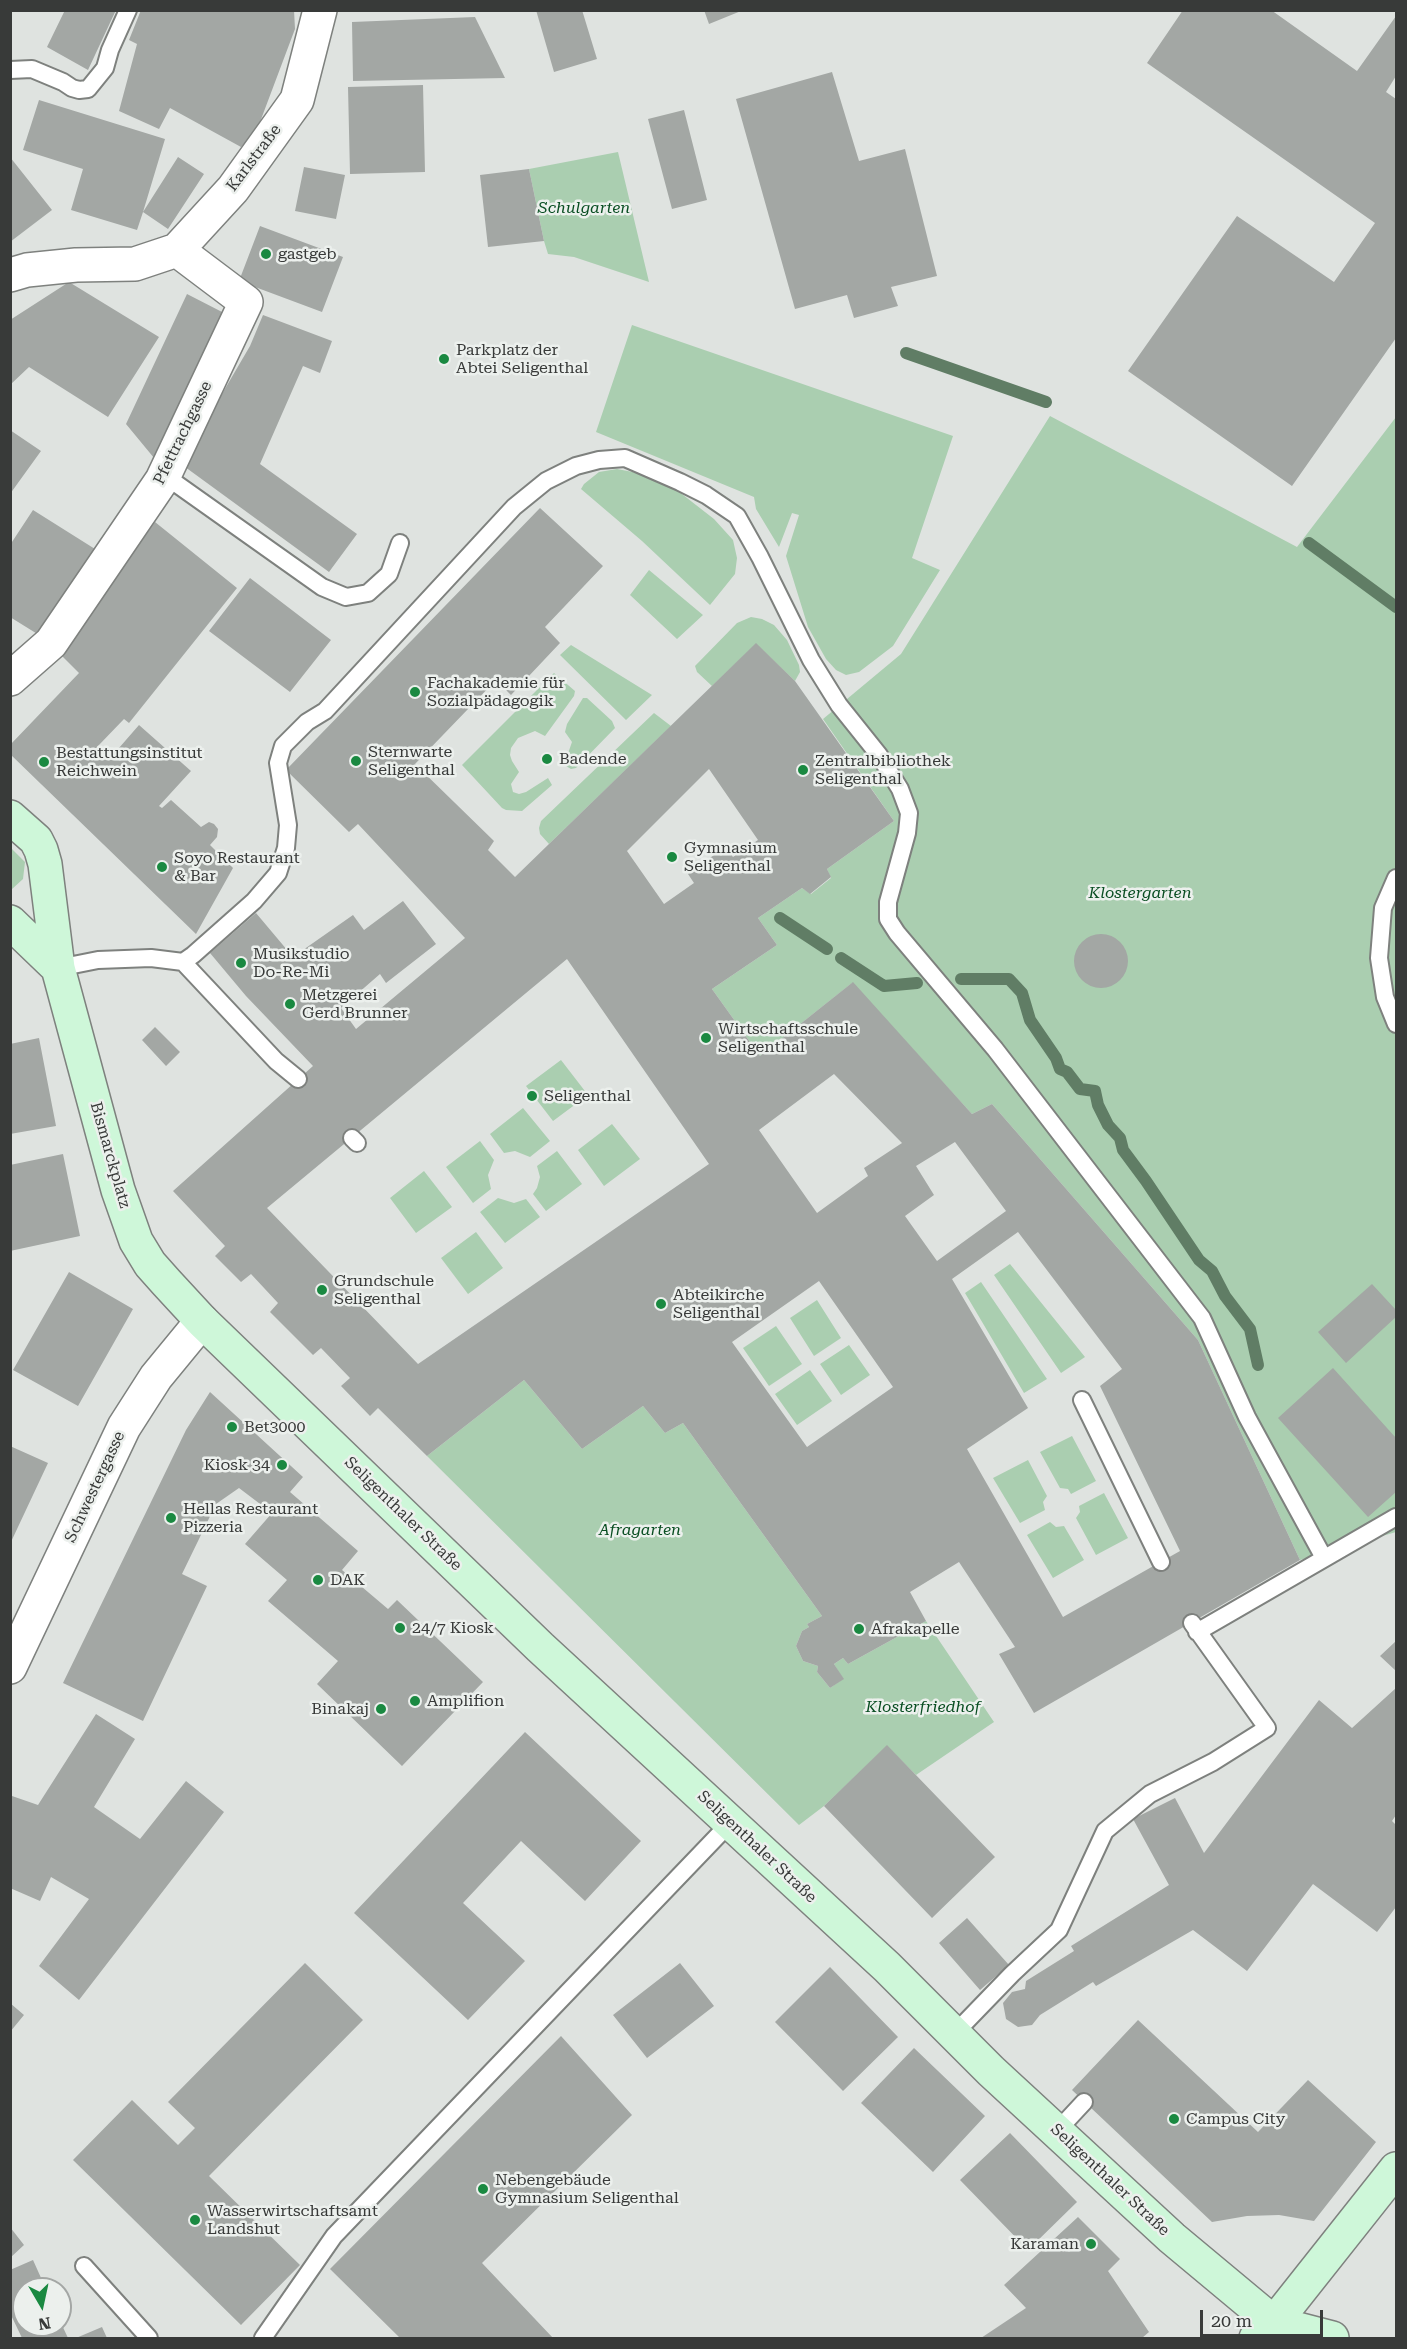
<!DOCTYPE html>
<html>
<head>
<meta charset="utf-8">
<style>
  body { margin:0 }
  #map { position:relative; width:1407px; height:2349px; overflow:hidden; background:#dfe3e0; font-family:"Roboto Serif",serif }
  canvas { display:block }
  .frame { position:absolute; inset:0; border:12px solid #383a39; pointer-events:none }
  .north { position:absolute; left:12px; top:2277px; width:60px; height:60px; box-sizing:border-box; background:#ecf0ed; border:2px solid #a4a7a5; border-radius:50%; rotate:171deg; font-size:16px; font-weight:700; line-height:24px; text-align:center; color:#383a39 }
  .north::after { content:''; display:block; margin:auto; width:21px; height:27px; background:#1a8941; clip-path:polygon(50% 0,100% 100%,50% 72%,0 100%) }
  .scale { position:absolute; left:1200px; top:2310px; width:123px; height:27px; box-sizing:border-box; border:3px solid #383a39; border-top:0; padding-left:8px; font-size:18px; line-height:21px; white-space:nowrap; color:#383a39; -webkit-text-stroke:4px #ecf0ed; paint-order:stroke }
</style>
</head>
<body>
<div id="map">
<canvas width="1407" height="2349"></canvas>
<div class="frame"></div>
<div class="north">N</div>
<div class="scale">20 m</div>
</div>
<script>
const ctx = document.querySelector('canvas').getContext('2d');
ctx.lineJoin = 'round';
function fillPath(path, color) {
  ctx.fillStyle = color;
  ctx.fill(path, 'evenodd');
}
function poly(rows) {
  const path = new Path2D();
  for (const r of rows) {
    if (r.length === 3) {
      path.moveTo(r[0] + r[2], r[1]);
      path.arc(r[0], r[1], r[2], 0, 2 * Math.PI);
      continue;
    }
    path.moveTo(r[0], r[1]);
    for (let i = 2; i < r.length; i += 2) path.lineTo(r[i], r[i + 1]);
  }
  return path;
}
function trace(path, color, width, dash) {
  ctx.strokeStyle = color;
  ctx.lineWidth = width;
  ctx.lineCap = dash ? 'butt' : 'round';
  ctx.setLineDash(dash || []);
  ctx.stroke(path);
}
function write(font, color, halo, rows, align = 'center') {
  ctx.font = font + ' "Roboto Serif",serif';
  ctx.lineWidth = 5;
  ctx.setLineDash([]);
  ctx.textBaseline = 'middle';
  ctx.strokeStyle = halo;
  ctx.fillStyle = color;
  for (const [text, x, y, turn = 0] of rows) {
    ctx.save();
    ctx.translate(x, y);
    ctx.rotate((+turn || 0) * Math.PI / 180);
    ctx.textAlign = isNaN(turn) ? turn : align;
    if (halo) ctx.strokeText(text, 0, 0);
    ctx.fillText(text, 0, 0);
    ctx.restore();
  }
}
fillPath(poly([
  [618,152,649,282,574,257,548,254,544,241,529,169],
  [632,325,953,436,912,558,940,570,893,646,859,672,846,675,836,670,826,659,808,627,786,556,799,515,792,513,779,547,756,509,754,497,596,432],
  [1050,416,1297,547,1396,417,1396,1532,1300,1560,1198,1340,992,1104,972,1114,852,983,760,1056,712,989,777,945,758,918,802,888,811,894,831,878,827,869,894,821,823,719,901,654],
  [617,469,643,474,669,484,714,519,733,540,737,558,735,574,710,605,642,541,581,489,584,484,599,472],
  [649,570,703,615,677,639,630,595],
  [751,617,762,619,774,625,787,640,799,665,800,672,795,681,756,644,712,686,697,672,695,666,737,623],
  [571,645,652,695,626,720,560,655],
  [554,673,575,691,574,696,545,736,535,731,518,738,511,748,510,755,512,761,519,772,511,784,513,792,519,794,526,792,548,778,552,785,522,811,506,810,502,808,462,765],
  [583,698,587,698,612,721,615,728,576,768,571,769,566,766,565,762,572,742,565,732,567,724],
  [654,713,671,726,549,844,540,834,539,828,541,821],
  [11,848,25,862,23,879,11,890],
  [561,1060,588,1095,553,1121,526,1086],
  [523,1108,550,1141,530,1157,515,1151,504,1153,490,1134],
  [612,1124,640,1159,604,1186,578,1150],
  [480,1141,494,1160,488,1175,491,1189,473,1203,446,1167],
  [557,1151,582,1184,546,1211,533,1194,537,1188,540,1177,537,1166],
  [424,1171,452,1207,416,1233,390,1198],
  [498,1198,514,1203,526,1199,540,1217,505,1243,480,1212],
  [476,1232,503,1268,468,1294,441,1258],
  [1010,1264,1085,1357,1061,1373,994,1275],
  [981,1282,1047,1379,1024,1393,965,1293],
  [817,1300,841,1338,814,1356,790,1318],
  [776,1326,802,1364,769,1386,743,1348],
  [849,1345,870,1375,841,1395,820,1364],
  [810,1370,832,1401,797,1425,775,1394],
  [524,1380,582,1449,643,1406,665,1433,683,1423,822,1616,807,1624,809,1627,802,1631,796,1646,803,1661,818,1666,817,1672,830,1688,843,1679,834,1664,843,1658,848,1664,926,1621,994,1722,916,1775,887,1746,824,1806,799,1825,427,1456],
  [1072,1436,1096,1481,1071,1494,1068,1489,1060,1488,1040,1452],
  [1028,1460,1047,1496,1043,1502,1045,1510,1020,1523,993,1478],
  [1104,1493,1128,1538,1096,1555,1076,1518,1080,1512,1079,1506],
  [1050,1522,1056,1527,1064,1526,1084,1560,1053,1578,1027,1535]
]), '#aaceb0');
trace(poly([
  [906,353,1046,402],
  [1309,543,1396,607],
  [780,918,827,949],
  [841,958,884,986,917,983],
  [961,979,1009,979,1022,993,1030,1020,1056,1058,1060,1069,1067,1072,1080,1089,1095,1091,1098,1105,1108,1125,1120,1138,1123,1150,1146,1181,1199,1260,1212,1271,1225,1296,1250,1329,1258,1365]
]), '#607d65', 12);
fillPath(poly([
  [65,10,116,10,88,70,47,47],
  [141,10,294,10,295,29,257,130,241,147,170,108,159,129,119,111,137,44,129,40],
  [536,10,582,10,597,59,554,72],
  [704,10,741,10,741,11,709,24],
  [1183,10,1271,10,1357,71,1396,16,1396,76,1386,92,1396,99,1396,338,1292,486,1128,371,1237,216,1334,282,1375,223,1147,63],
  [475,17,505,78,353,81,352,22],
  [832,72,859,161,905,149,937,276,891,287,898,306,854,318,847,295,795,309,736,99],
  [423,85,425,172,350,174,348,87],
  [39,100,165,139,143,212,178,157,204,174,168,229,143,212,137,230,71,210,83,169,23,150],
  [684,110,707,200,672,209,648,119],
  [10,157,52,210,10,242],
  [304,167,345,175,336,219,295,211],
  [529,169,544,241,488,247,480,175],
  [260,226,343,257,322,312,239,281],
  [69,282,159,337,108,417,29,367,10,385,10,320],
  [187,294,224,313,159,464,126,424],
  [263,315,332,341,320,373,303,366,260,464,357,534,329,572,181,464,250,346],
  [10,430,41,451,10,494],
  [540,508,603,566,545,627,560,643,511,695,496,680,415,764,494,841,488,850,515,877,756,643,795,681,894,821,827,869,831,877,810,894,802,888,758,918,777,945,712,989,760,1056,853,982,972,1114,992,1104,1198,1340,1300,1560,1034,1713,999,1654,1015,1647,959,1562,910,1592,926,1621,848,1664,843,1658,834,1664,844,1679,830,1688,817,1672,818,1666,803,1661,796,1646,802,1631,809,1627,807,1624,822,1616,683,1423,665,1433,643,1406,582,1449,524,1380,427,1456,378,1408,370,1416,341,1386,350,1378,321,1348,313,1355,270,1312,278,1303,251,1274,241,1282,215,1256,225,1246,173,1191,313,1066,246,996,210,953,256,913,293,957,353,915,364,930,403,901,436,944,386,983,380,974,341,1008,356,1029,465,938,358,824,349,832,286,770],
  [709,769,758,840,733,857,725,847,688,874,694,883,664,904,627,851],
  [567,959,709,1164,418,1364,267,1208],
  [834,1074,902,1143,864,1168,868,1176,817,1213,759,1130],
  [955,1142,1006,1211,937,1261,905,1216,934,1195,916,1166],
  [1018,1232,1122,1369,1100,1386,1180,1551,1063,1617,967,1449,1028,1408,952,1279],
  [819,1281,893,1387,807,1447,732,1342],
  [33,510,95,549,39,635,10,617,10,545],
  [155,522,237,588,129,723,124,719,98,746,112,756,139,725,191,771,159,806,162,808,171,800,201,827,209,822,214,824,218,829,217,837,210,845,233,868,196,934,10,754,10,745,79,673,61,655],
  [250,578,331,640,290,692,209,631],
  [1101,961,27],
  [155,1027,180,1052,166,1066,142,1040],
  [39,1038,56,1126,10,1134,10,1044],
  [63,1154,80,1236,10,1251,10,1165],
  [69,1272,133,1309,78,1406,13,1370],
  [1372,1284,1396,1310,1396,1317,1346,1363,1318,1332],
  [1333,1368,1396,1438,1396,1492,1368,1517,1278,1418],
  [210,1392,303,1477,290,1492,358,1551,342,1570,388,1609,397,1600,483,1682,402,1766,317,1684,338,1661,268,1601,287,1580,245,1544,272,1513,239,1488,216,1504,182,1574,207,1586,143,1721,63,1683,186,1430],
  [10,1446,48,1463,10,1544],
  [1396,1641,1396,1671,1380,1656],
  [1396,1688,1396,1815,1392,1821,1396,1825,1396,1907,1377,1932,1313,1884,1247,1971,1193,1930,1096,1986,1093,1982,1040,2015,1032,2025,1018,2027,1006,2019,1003,2003,1012,1992,1025,1989,1026,1981,1074,1951,1071,1946,1169,1885,1133,1819,1175,1798,1204,1853,1319,1700,1352,1728],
  [96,1714,135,1739,94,1807,140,1839,186,1781,224,1812,79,2000,39,1966,89,1899,51,1877,40,1901,10,1888,10,1801,12,1796,38,1805],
  [525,1732,641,1841,585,1901,521,1841,463,1903,525,1961,468,2020,354,1913],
  [887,1745,995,1857,932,1918,824,1806],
  [967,1918,1009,1965,980,1990,939,1943],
  [305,1963,363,2020,209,2176,300,2265,241,2325,73,2160,132,2100,178,2145,195,2128,168,2102],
  [680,1963,714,2006,647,2058,613,2015],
  [830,1967,898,2037,843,2091,775,2022],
  [10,2003,24,2015,10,2032],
  [1138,2020,1258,2132,1308,2080,1376,2142,1314,2221,1279,2215,1247,2216,1212,2222,1072,2090],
  [561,2036,632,2115,482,2263,553,2338,400,2338,330,2269],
  [914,2048,985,2116,933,2172,861,2103],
  [1010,2133,1077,2202,1028,2250,960,2180],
  [1078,2217,1120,2259,1108,2271,1149,2332,1142,2338,981,2338,1026,2308,1004,2285],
  [10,2227,24,2245,10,2258],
  [33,2260,46,2289,24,2289,24,2325,60,2325,60,2321,68,2338,22,2338,10,2313,10,2270],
  [102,2327,107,2338,76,2338]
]), '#a3a7a4');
const lane = poly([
  [10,70,32,69,63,82,72,88,79,90,88,89,105,68,110,50,128,10],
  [164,475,322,587,346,597,368,593,389,574,400,543],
  [1396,878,1383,908,1379,958,1385,997,1396,1024],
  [183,962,193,955,254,901,278,873,286,848,288,825,278,763,283,746,307,722,325,711,514,507,546,481,576,466,599,460,625,458,680,482,706,495,737,516,760,557,811,660,839,705,879,755,900,789,909,813,907,833,888,902,888,919,897,933,995,1049,1202,1318,1247,1417,1324,1558],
  [58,968,98,960,151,958,183,962,276,1061,298,1079],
  [352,1138,357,1143],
  [1082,1400,1161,1562],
  [1197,1632,1396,1517],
  [954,2034,1012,1974,1059,1930,1105,1831,1150,1794,1213,1762,1267,1728,1192,1623],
  [1057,2131,1084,2102],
  [84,2266,149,2338],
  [263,2338,334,2236,731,1822]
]);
const street = poly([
  [10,275,27,270,76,265,135,264,177,250,233,189,297,100,320,10],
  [10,679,51,643,162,480,246,302,177,250],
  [10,1667,124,1427,156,1377,202,1321]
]);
const secondary = poly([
  [10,817,36,840,41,850,45,864,58,968,118,1190,136,1241,150,1264,166,1282,202,1321,540,1647,887,1967,991,2071,1172,2238,1274,2323,1332,2338],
  [10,922,58,968],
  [1256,2338,1274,2323,1396,2169]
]);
trace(lane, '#7e817e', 20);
trace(street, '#7e817e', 36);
trace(secondary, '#7e817e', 36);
trace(lane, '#fff', 16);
trace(street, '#fff', 33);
trace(secondary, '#cef7d9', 33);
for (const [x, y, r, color] of [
  [266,254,6,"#1a8941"],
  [444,359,6,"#1a8941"],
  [415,692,6,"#1a8941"],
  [547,759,6,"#1a8941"],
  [356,761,6,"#1a8941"],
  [44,762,6,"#1a8941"],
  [803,770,6,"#1a8941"],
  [672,857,6,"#1a8941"],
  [162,867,6,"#1a8941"],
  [241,963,6,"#1a8941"],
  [290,1004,6,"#1a8941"],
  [706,1038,6,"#1a8941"],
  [532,1096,6,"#1a8941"],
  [322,1290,6,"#1a8941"],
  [661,1304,6,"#1a8941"],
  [232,1427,6,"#1a8941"],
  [282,1465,6,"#1a8941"],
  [171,1518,6,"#1a8941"],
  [318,1580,6,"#1a8941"],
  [400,1628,6,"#1a8941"],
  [859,1629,6,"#1a8941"],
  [415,1701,6,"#1a8941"],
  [381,1709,6,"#1a8941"],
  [1174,2119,6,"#1a8941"],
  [483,2189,6,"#1a8941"],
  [195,2220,6,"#1a8941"],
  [1091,2244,6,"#1a8941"]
]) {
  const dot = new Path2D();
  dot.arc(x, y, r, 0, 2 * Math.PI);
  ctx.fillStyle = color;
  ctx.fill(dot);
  trace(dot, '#ecf0ed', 2);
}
write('16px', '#383a39', '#ecf0ed', [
  ["Karlstraße",254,158,-53],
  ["Pfettrachgasse",183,433,-64],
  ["Bismarckplatz",110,1155,74],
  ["Schwestergasse",95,1487,-65],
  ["Seligenthaler Straße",403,1514,44],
  ["Seligenthaler Straße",757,1847,43],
  ["Seligenthaler Straße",1110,2180,43]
]);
write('italic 16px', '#094e22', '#ecf0ed', [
  ["Schulgarten",584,208],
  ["Klostergarten",1140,893],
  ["Afragarten",640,1530],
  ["Klosterfriedhof",923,1707]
]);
write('16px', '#383a39', '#ecf0ed', [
  ["gastgeb",278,254],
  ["Parkplatz der",456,350],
  ["Abtei Seligenthal",456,368],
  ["Fachakademie für",427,683],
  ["Sozialpädagogik",427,701],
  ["Sternwarte",368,752],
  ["Seligenthal",368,770],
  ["Bestattungsinstitut",56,753],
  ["Reichwein",56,771],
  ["Badende",559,759],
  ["Zentralbibliothek",815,761],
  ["Seligenthal",815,779],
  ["Gymnasium",684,848],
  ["Seligenthal",684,866],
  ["Soyo Restaurant",174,858],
  ["& Bar",174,876],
  ["Musikstudio",253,954],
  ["Do-Re-Mi",253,972],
  ["Metzgerei",302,995],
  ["Gerd Brunner",302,1013],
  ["Wirtschaftsschule",718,1029],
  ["Seligenthal",718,1047],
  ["Seligenthal",544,1096],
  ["Grundschule",334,1281],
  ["Seligenthal",334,1299],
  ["Abteikirche",673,1295],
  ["Seligenthal",673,1313],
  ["Bet3000",244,1427],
  ["Kiosk 34",270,1465,"right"],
  ["Hellas Restaurant",183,1509],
  ["Pizzeria",183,1527],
  ["DAK",330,1580],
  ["24/7 Kiosk",412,1628],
  ["Afrakapelle",871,1629],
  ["Amplifion",427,1701],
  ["Binakaj",369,1709,"right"],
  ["Campus City",1186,2119],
  ["Nebengebäude",495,2180],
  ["Gymnasium Seligenthal",495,2198],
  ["Wasserwirtschaftsamt",207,2211],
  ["Landshut",207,2229],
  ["Karaman",1079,2244,"right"]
], 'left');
</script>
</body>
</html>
